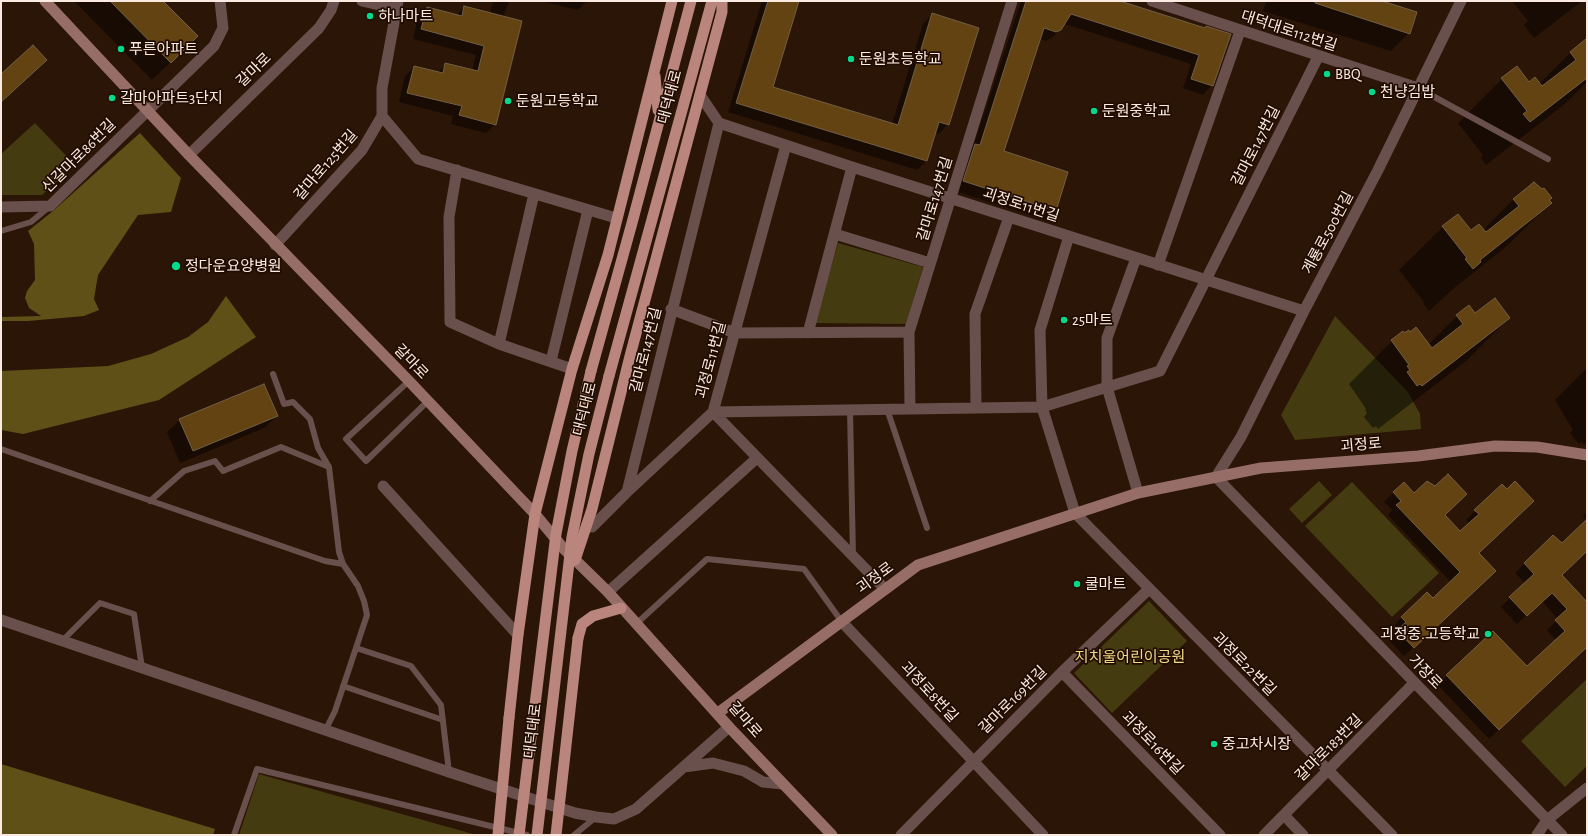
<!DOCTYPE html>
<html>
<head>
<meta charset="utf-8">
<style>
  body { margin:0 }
  #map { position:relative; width:1588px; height:836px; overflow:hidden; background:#2b1506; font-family:"Alegreya Sans",sans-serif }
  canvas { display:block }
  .frame { position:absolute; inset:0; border:2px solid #fcebe2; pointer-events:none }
</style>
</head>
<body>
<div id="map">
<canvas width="1588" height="836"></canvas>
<div class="frame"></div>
</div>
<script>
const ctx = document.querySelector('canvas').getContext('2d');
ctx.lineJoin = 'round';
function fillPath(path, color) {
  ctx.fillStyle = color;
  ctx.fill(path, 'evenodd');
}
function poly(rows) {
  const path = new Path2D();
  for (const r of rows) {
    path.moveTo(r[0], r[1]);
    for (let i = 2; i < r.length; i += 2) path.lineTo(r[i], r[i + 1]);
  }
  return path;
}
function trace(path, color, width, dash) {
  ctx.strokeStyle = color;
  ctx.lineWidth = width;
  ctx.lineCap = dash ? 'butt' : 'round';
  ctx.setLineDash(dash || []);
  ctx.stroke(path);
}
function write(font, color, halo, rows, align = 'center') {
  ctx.font = font + ' "Alegreya Sans","Noto Sans KR",sans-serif';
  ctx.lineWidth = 3.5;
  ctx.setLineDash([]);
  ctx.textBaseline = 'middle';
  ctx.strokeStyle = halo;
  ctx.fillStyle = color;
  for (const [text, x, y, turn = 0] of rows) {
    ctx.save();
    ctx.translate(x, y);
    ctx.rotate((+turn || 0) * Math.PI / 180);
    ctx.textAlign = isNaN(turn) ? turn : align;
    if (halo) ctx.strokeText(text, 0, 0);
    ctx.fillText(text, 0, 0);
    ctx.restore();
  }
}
fillPath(poly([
  [35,123,75,165,42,195,1,195,1,154],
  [838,243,923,267,906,324,815,323],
  [1335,316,1408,392,1420,414,1421,429,1295,440,1281,415],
  [1319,481,1332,495,1302,523,1289,509],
  [1352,482,1439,573,1392,617,1305,526],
  [1149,601,1187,641,1112,713,1074,673],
  [1587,679,1587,766,1565,787,1521,741],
  [259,774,473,834,473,835,239,835]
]), '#453b10');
fillPath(poly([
  [140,133,181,178,171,212,138,215,98,275,94,299,99,310,84,316,28,321,1,321,1,317,41,316,29,308,25,298,27,291,35,280,34,244,28,231,53,211],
  [226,296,256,337,159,400,23,434,1,430,1,371,108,366,151,354,188,337,208,322],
  [1,764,215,829,213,835,1,835]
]), '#5e5016');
fillPath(poly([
  [74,1,161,1,197,36,152,80],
  [493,1,509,1,503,17,495,124,486,133,451,124,453,116,399,102,405,76,414,67,437,73,446,64,472,71,476,55,413,39,418,17,427,8,456,15,465,7,490,13],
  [541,1,587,1,578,10],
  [762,1,798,1,772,88,892,124,923,24,932,15,948,124,939,134,935,132,926,161,917,170,728,112],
  [1021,1,1117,1,1204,29,1212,85,1203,95,1183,88,1191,64,1065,24,1054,36,1046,41,1040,39,1003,152,1067,172,1055,211,1046,220,955,191,966,154,973,147],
  [1266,1,1378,1,1409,33,1391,51,1263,11],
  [1512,1,1582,1,1534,38,1524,25,1528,21],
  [1587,40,1587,82,1566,103,1486,165,1481,158,1483,155,1458,123,1502,79,1517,68,1529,83,1539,84,1571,52],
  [46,60,28,78,1,102,1,75],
  [1534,184,1550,203,1507,246,1454,288,1429,311,1423,303,1424,302,1399,270,1443,227,1471,232,1483,230,1513,200],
  [1475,315,1509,318,1466,361,1378,429,1376,426,1373,428,1364,417,1367,413,1365,410,1366,409,1349,384,1392,341,1428,345,1457,316],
  [1587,368,1587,442,1584,445,1582,442,1579,444,1570,433,1573,430,1555,400],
  [277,416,264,428,180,463,167,432,180,420],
  [1403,483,1414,494,1444,515,1460,533,1470,524,1466,520,1502,485,1478,553,1485,580,1404,656,1389,640,1397,631,1393,627,1402,617,1433,599,1451,582,1388,515,1392,510,1384,502],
  [1587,512,1587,550,1561,575,1587,603,1587,646,1489,739,1438,685,1447,676,1527,668,1556,640,1547,630,1558,619,1542,601,1517,624,1501,607,1525,583,1515,573,1553,536,1562,545,1587,521,1583,516]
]), '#0007');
const building = poly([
  [110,1,163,1,198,36,171,63,110,1],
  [768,1,799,1,773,87,898,125,932,13,979,28,949,125,939,122,927,161,736,103,768,1],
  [1026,1,1120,1,1205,28,1206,26,1231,34,1213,86,1191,79,1199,55,1071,14,1061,30,1056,32,1044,28,1004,151,1068,172,1056,211,963,181,975,144,980,145,1026,1],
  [1315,1,1382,1,1417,12,1410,34,1315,3,1315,1],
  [464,6,522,21,496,125,459,115,462,106,407,93,414,66,443,73,445,63,478,71,484,46,421,29,427,7,462,16,464,6],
  [1587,38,1587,78,1530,122,1523,114,1527,111,1501,78,1517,66,1529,82,1535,77,1542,86,1576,60,1570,52,1587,38],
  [33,45,47,60,1,102,1,74,33,45],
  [1534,182,1542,189,1544,188,1552,198,1549,200,1552,203,1480,260,1481,262,1473,269,1465,259,1467,258,1442,226,1458,214,1471,230,1479,224,1486,232,1519,206,1513,199,1534,182],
  [1495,298,1510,318,1422,386,1420,384,1417,386,1407,372,1410,370,1407,366,1409,365,1391,340,1403,331,1404,333,1409,330,1410,332,1416,327,1432,348,1463,324,1456,315,1469,305,1475,313,1495,298],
  [264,384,278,416,193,451,179,419,264,384],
  [1448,474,1467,494,1445,515,1460,531,1479,514,1474,510,1502,484,1507,489,1515,481,1534,501,1479,553,1496,571,1414,648,1397,630,1406,622,1401,617,1427,592,1433,598,1460,572,1396,505,1401,501,1393,492,1404,482,1414,493,1427,481,1435,486,1448,474],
  [1587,519,1587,551,1562,575,1587,602,1587,647,1499,730,1446,675,1493,631,1527,666,1565,631,1555,620,1567,609,1552,593,1527,616,1509,597,1534,574,1524,563,1553,535,1562,543,1587,519]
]);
fillPath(building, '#634311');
trace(building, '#725f47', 1);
trace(poly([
  [1418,88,1548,159],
  [1,231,31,222,49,207],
  [273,374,284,404,293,402,310,419,318,448,329,467],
  [409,381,346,439,366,461,428,401],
  [887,409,927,528],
  [850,410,853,556],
  [1,449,325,561,343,564],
  [150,501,184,471,215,461,223,471,281,447,329,467,339,552,343,564,358,586,364,601,367,615,335,711,326,729],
  [636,624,707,559,804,569,842,622],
  [62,641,100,603,134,614,142,668],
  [356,648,411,666,441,705,449,772],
  [343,686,443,720],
  [234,835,257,769,527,835],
  [574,835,596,817]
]), '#69504c', 6);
trace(poly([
  [362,1,396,9],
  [1152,1,1418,88],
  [1461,1,1378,170,1304,311,1241,437,1216,477,1562,835],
  [700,95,719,123,852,167,1304,311],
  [382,116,418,159,616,218],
  [786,145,713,412,885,589],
  [189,155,319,28,331,10,334,1],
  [457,170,449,217,450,322,499,344,572,369],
  [1,207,50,206,214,46,223,28,220,1],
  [835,234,930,263],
  [1069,236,1040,330,1042,407,1075,513,1392,835],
  [275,245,362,150,382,116,382,88,398,1],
  [1136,258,1107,338,1107,387,1138,493],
  [1158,265,1240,31],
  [671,309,735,333,909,332],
  [808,333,852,167],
  [499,344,534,194],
  [551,361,588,210],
  [976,408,975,314,1009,217],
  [910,409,909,332,1012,1],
  [383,486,518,635],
  [627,492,719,123],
  [592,527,627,492,713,412,1042,407,1160,371,1318,57],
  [608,592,757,458],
  [1,620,449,772,575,813,596,817,614,819,636,809,729,727],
  [842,622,1043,835],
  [1062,672,1220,835],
  [684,767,713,763,744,771,763,782,782,784],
  [1284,815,1303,835],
  [901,835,1062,672,1149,589],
  [1264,835,1414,683],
  [1537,835,1547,820,1587,788]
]), '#69504c', 11);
trace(poly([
  [45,1,189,155,409,381,535,514,564,549,608,592,729,727,832,835],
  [718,713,918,565,1138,493,1261,468,1418,456,1495,446,1537,447,1587,455]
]), '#966e67', 11);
trace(poly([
  [655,76,658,110],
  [591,371,632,223,691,1],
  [609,376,712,1],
  [575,560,592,509,630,356,722,12,722,1],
  [578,638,582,624,593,616,621,608],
  [509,718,518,635,535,514,572,369,608,255,672,1]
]), '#b9857c', 11);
trace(poly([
  [498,835,509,718],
  [519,835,556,534,572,451,591,371],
  [537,835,572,537,589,454,609,376],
  [556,835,578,638]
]), '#b9857c', 11);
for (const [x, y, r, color] of [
  [370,16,4,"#02d98b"],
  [121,49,4,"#02d98b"],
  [851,59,4,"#02d98b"],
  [1327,74,4,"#02d98b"],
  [1372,92,4,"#02d98b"],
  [112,98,4,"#02d98b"],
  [508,101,4,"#02d98b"],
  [1094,111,4,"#02d98b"],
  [176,266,5,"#02d98b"],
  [1064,320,4,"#02d98b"],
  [1077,584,4,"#02d98b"],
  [1488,634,4,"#02d98b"],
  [1214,744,4,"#02d98b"]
]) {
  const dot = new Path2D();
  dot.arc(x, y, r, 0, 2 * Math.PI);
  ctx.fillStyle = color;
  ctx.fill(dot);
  trace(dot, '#210c01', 1.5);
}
write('15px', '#fcebe2', '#210c01', [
  ["하나마트",378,16],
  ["푸른아파트",129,49],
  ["둔원초등학교",859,59],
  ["BBQ",1335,74],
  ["천냥김밥",1380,92],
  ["갈마아파트3단지",120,98],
  ["둔원고등학교",516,101],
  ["둔원중학교",1102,111],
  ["정다운요양병원",185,266],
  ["25마트",1072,320],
  ["쿨마트",1085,584],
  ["괴정중.고등학교",1480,634,"right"],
  ["중고차시장",1222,744]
], 'left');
write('15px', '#fcebe2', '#210c01', [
  ["대덕대로112번길",1289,31,18],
  ["갈마로",254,70,-44],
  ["대덕대로",670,97,-75],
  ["갈마로147번길",1256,146,-63],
  ["신갈마로86번길",79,156,-45],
  ["갈마로125번길",326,165,-49],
  ["갈마로147번길",935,199,-73],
  ["괴정로11번길",1021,205,18],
  ["계룡로500번길",1328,233,-62],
  ["갈마로147번길",646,350,-76],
  ["괴정로11번길",711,360,-75],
  ["갈마로",411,362,46],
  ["대덕대로",585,409,-76],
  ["괴정로",1361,445,-5],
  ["괴정로",875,578,-36],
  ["괴정로22번길",1244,664,45],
  ["가장로",1425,672,46],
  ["괴정로8번길",929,692,47],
  ["갈마로169번길",1013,700,-45],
  ["갈마로",745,720,49],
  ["대덕대로",533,731,-83],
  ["괴정로16번길",1152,743,46],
  ["갈마로183번길",1329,748,-45]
]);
write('15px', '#efd985', '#210c01', [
  ["지치울어린이공원",1130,657]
]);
</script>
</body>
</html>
